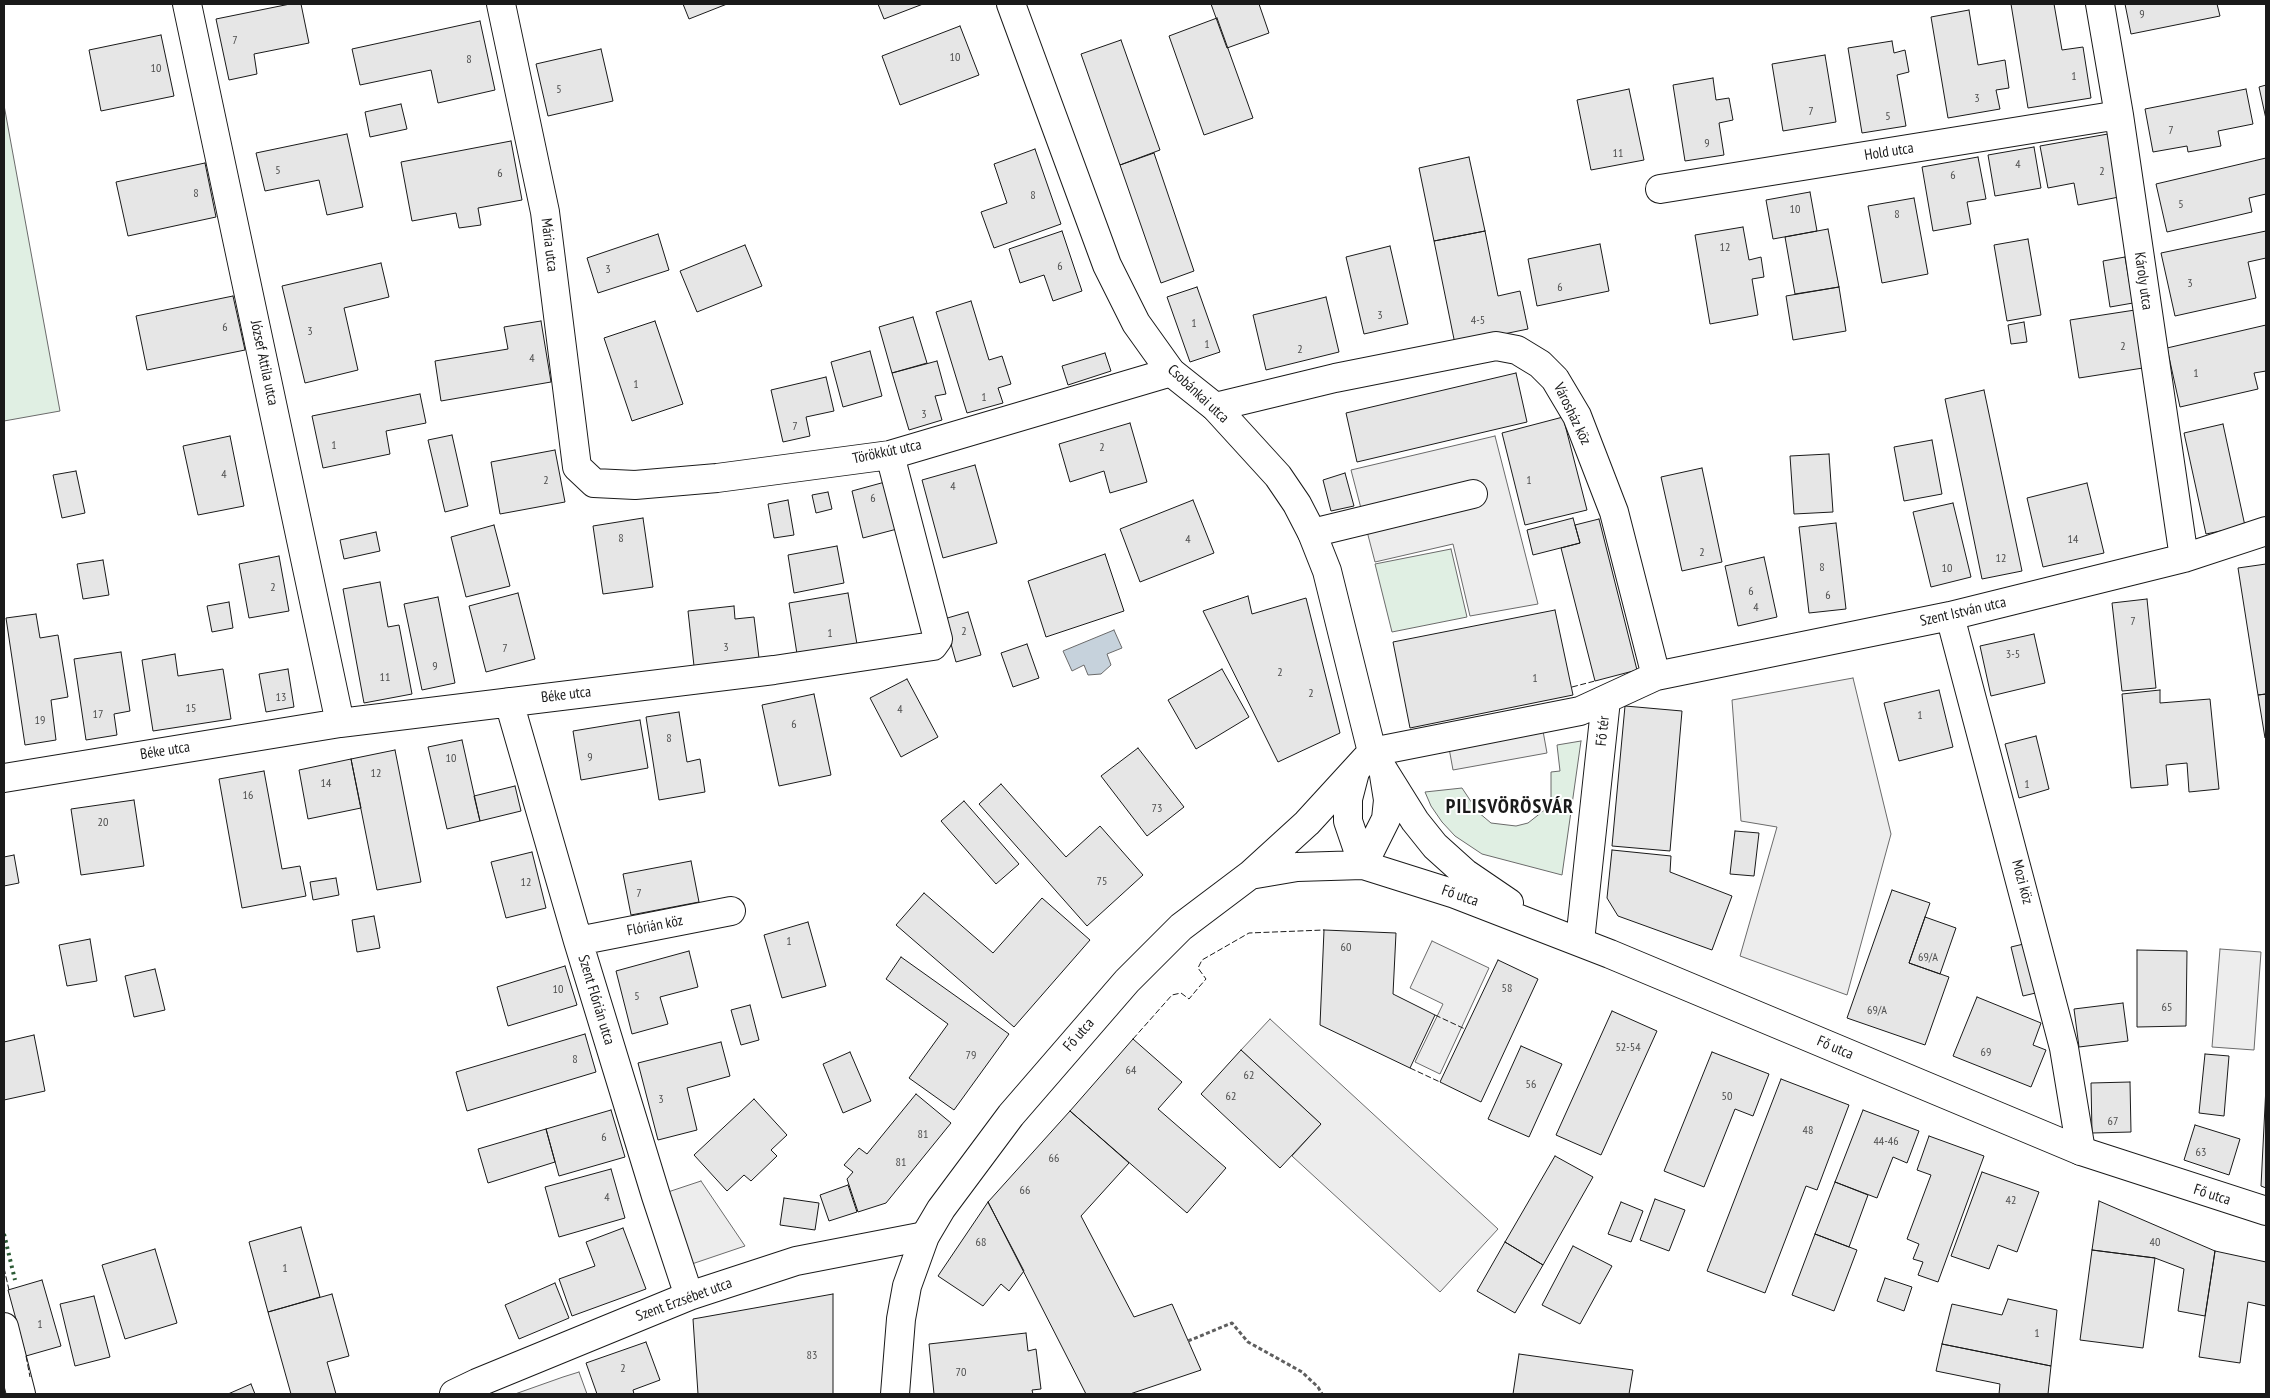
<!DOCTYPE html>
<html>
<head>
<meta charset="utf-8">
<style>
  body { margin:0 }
  #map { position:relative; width:2270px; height:1398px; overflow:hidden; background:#fff; font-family:"PT Sans Narrow",sans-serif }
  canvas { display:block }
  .frame { position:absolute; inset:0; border:5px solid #1a1a1a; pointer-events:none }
</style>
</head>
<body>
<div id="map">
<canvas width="2270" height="1398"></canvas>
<div class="frame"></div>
</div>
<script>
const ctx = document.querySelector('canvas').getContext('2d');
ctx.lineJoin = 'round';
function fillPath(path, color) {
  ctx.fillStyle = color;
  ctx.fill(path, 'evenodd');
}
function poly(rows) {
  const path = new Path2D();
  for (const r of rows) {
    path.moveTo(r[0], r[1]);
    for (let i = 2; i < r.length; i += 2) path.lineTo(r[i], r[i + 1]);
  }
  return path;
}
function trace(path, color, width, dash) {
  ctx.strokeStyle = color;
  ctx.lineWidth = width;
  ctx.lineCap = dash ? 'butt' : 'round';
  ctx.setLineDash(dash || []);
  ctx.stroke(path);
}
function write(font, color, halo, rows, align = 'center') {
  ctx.font = font + ' "PT Sans Narrow",sans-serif';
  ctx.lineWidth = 4;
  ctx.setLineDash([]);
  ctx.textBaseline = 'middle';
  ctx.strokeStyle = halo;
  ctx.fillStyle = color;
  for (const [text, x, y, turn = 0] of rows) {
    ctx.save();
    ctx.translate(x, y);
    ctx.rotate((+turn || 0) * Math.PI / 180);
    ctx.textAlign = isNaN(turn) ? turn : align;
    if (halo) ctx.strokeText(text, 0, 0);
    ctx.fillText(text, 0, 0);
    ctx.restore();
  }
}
const green = poly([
  [4,105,60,411,4,421,4,105],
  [1451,549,1467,617,1392,632,1375,564,1451,549],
  [1581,741,1562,875,1482,854,1455,836,1442,822,1431,806,1425,792,1462,788,1478,812,1491,823,1516,826,1528,823,1547,808,1551,797,1551,772,1560,771,1557,745,1581,741]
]);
fillPath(green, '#e0efe3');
trace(green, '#6a6a6a', 1);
const parking = poly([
  [1495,436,1538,604,1470,616,1453,544,1375,562,1351,470,1495,436],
  [1853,678,1891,834,1847,995,1740,956,1777,827,1741,821,1732,700,1853,678],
  [1541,720,1547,753,1453,770,1447,737,1541,720],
  [1432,941,1489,968,1440,1074,1415,1062,1443,1004,1410,988,1432,941],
  [2220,949,2261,952,2254,1050,2212,1047,2220,949],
  [1270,1019,1498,1229,1440,1292,1292,1156,1321,1124,1241,1050,1270,1019],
  [701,1181,745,1246,680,1268,656,1196,701,1181],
  [579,1372,587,1394,515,1394,563,1377,579,1372]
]);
fillPath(parking, '#ededed');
trace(parking, '#6a6a6a', 1);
const water = poly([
  [1114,630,1122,648,1107,654,1111,665,1101,674,1088,675,1084,665,1072,671,1063,651,1114,630]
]);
fillPath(water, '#c6d2dc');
trace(water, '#6a6a6a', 1);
const building = poly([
  [290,4,301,4,309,43,254,54,257,74,229,80,216,19,290,4],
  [683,4,727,4,689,19,683,4],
  [878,4,923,4,884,19,878,4],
  [1211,4,1259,4,1269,33,1227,48,1211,4],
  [2011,4,2054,4,2062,50,2083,47,2091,98,2028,108,2011,4],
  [2125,4,2217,4,2220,16,2131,34,2125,4],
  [1969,10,1978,65,2005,60,2009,88,1996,90,2000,109,1948,118,1931,17,1969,10],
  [1217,18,1253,118,1204,135,1169,36,1217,18],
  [480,21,495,90,438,103,431,70,360,85,352,49,480,21],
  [960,26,979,75,900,105,882,56,960,26],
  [161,35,174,96,101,111,89,50,161,35],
  [1121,40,1160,150,1120,165,1081,54,1121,40],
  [1892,41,1894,53,1905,50,1909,72,1897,75,1906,126,1862,133,1848,48,1892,41],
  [601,49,613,101,548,116,536,64,601,49],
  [1825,55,1836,122,1783,131,1772,64,1825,55],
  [1713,78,1716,100,1729,98,1733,120,1719,123,1724,155,1685,161,1673,85,1713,78],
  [2266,85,2266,119,2259,87,2266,85],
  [1629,89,1644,160,1591,170,1577,100,1629,89],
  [2246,89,2253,124,2218,131,2221,146,2188,152,2187,146,2153,152,2145,109,2246,89],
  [401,104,407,129,370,137,365,112,401,104],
  [347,134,363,207,327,215,319,180,265,191,256,153,347,134],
  [2108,134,2119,197,2078,205,2074,183,2048,188,2040,146,2108,134],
  [511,141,522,200,478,208,481,225,459,228,456,213,412,221,401,162,511,141],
  [2034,147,2041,188,1995,196,1988,155,2034,147],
  [1035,149,1061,224,994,248,981,212,1007,203,994,164,1035,149],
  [1154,153,1194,271,1161,283,1120,165,1154,153],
  [1469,157,1485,231,1434,241,1419,168,1469,157],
  [1978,157,1986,199,1967,202,1971,224,1933,231,1922,167,1978,157],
  [2266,158,2266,194,2249,198,2252,212,2167,232,2156,184,2266,158],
  [205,163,216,217,128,236,116,182,205,163],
  [1810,192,1817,231,1773,239,1766,200,1810,192],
  [1914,198,1928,274,1882,283,1868,206,1914,198],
  [1743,227,1749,260,1761,257,1764,277,1752,279,1758,315,1710,324,1695,235,1743,227],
  [1828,229,1839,287,1795,294,1785,237,1828,229],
  [1062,231,1082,291,1053,301,1044,275,1020,283,1009,249,1062,231],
  [1485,231,1498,296,1520,291,1528,329,1455,344,1434,241,1485,231],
  [2266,231,2266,258,2248,262,2256,298,2175,316,2161,253,2266,231],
  [658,234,669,270,598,293,587,258,658,234],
  [2028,239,2041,315,2007,321,1994,245,2028,239],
  [1600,244,1609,291,1537,306,1528,259,1600,244],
  [745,245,762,286,697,312,680,271,745,245],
  [1390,246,1408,324,1364,334,1346,257,1390,246],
  [2125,257,2133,303,2110,307,2103,261,2125,257],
  [381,263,389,297,344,308,358,370,305,383,282,286,381,263],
  [1197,287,1220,352,1190,362,1167,297,1197,287],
  [1839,287,1846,331,1793,340,1786,296,1839,287],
  [233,296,245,350,147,370,136,316,233,296],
  [1326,297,1339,352,1266,370,1253,315,1326,297],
  [971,301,989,360,1002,356,1011,384,998,388,1003,403,967,413,936,312,971,301],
  [2135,310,2143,368,2079,378,2070,320,2135,310],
  [913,317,927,363,892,373,879,327,913,317],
  [541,321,551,382,441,401,435,361,508,349,504,327,541,321],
  [655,321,683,404,632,421,604,338,655,321],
  [2024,322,2027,342,2011,344,2008,325,2024,322],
  [2266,325,2266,371,2254,373,2258,389,2180,407,2167,348,2266,325],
  [870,351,882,396,843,407,831,362,870,351],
  [1105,353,1111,371,1068,385,1062,366,1105,353],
  [937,361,946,394,935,396,942,420,909,430,892,373,937,361],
  [1516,373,1527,422,1357,462,1346,413,1516,373],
  [826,377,834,411,806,417,810,436,783,442,771,390,826,377],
  [1984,390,2022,571,1982,579,1945,399,1984,390],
  [420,394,426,423,386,431,390,454,323,468,312,416,420,394],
  [1563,417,1587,510,1525,525,1502,433,1563,417],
  [1130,423,1147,482,1110,493,1104,471,1070,482,1059,444,1130,423],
  [2223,424,2245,526,2206,534,2184,433,2223,424],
  [452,435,468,506,445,512,428,440,452,435],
  [230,436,244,506,198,515,183,446,230,436],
  [1932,440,1942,494,1904,501,1894,447,1932,440],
  [555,450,565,502,500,514,491,462,555,450],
  [1829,454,1833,512,1794,514,1790,456,1829,454],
  [975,465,997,543,943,558,922,480,975,465],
  [1702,468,1722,562,1682,571,1661,477,1702,468],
  [76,471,85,513,62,518,53,475,76,471],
  [1345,473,1354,506,1331,511,1323,480,1345,473],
  [885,482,897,529,863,538,852,491,885,482],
  [2087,483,2104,553,2043,567,2027,498,2087,483],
  [828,492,832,509,816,513,812,495,828,492],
  [788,500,794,535,774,538,768,504,788,500],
  [1193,500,1214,553,1140,582,1120,529,1193,500],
  [1953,503,1971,577,1931,587,1913,512,1953,503],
  [643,518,653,587,603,594,593,526,643,518],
  [1573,518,1580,543,1533,555,1527,530,1573,518],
  [1599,519,1637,670,1595,681,1561,548,1580,543,1575,525,1599,519],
  [1836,523,1846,609,1809,613,1799,527,1836,523],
  [494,525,510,586,466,597,451,537,494,525],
  [376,532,380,551,344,559,340,540,376,532],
  [837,546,844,583,794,593,788,555,837,546],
  [1105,554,1124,611,1046,637,1028,581,1105,554],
  [279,556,289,611,249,618,239,564,279,556],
  [1764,557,1777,617,1738,626,1725,566,1764,557],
  [103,560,109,595,83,599,77,564,103,560],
  [2266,564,2266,694,2258,695,2238,568,2266,564],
  [380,582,388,627,399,625,412,694,364,703,343,589,380,582],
  [518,593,535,659,486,672,469,606,518,593],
  [848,593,857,644,797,654,789,603,848,593],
  [1248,596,1252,614,1306,598,1340,733,1278,762,1203,611,1248,596],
  [438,597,455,683,422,690,404,604,438,597],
  [2147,599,2156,688,2122,691,2112,603,2147,599],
  [229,602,233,628,212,632,207,606,229,602],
  [734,606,735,619,754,617,759,658,694,666,688,611,734,606],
  [1555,610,1573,695,1410,728,1393,642,1555,610],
  [968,612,981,655,956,662,944,619,968,612],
  [36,614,40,638,58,635,68,697,51,700,56,740,25,745,6,618,36,614],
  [2034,634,2045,683,1991,696,1980,646,2034,634],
  [1027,644,1039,678,1013,687,1001,653,1027,644],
  [121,652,130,711,114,714,117,735,86,740,74,659,121,652],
  [175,654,178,676,223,669,231,719,153,731,142,660,175,654],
  [288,669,294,707,266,712,259,674,288,669],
  [1222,669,1249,717,1196,749,1168,700,1222,669],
  [907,679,938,737,901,757,870,698,907,679],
  [1939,690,1953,747,1899,761,1884,703,1939,690],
  [2160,690,2160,703,2210,699,2219,789,2189,792,2187,763,2166,765,2168,785,2131,788,2122,694,2160,690],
  [814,694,831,775,779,786,762,705,814,694],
  [2266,694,2266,738,2265,738,2258,695,2266,694],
  [1625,706,1682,711,1670,851,1612,846,1625,706],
  [679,712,687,762,700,759,705,792,659,800,646,717,679,712],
  [640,720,648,768,581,780,573,731,640,720],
  [2036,736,2049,789,2019,798,2005,744,2036,736],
  [462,740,480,821,447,829,428,747,462,740],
  [1138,748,1184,807,1147,836,1101,776,1138,748],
  [395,750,421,882,377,890,351,759,395,750],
  [351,759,361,808,308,819,299,770,351,759],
  [264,771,282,869,300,866,306,896,242,908,219,779,264,771],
  [1001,784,1066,857,1100,826,1143,875,1087,926,979,804,1001,784],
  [515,786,521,811,480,821,474,796,515,786],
  [134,800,144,866,81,875,71,809,134,800],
  [964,801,1019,864,996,884,941,821,964,801],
  [1735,831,1759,833,1754,876,1730,874,1735,831],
  [1612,850,1671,856,1670,872,1732,896,1712,950,1618,916,1607,898,1612,850],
  [532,852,546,908,506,918,491,862,532,852],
  [14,855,19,883,4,886,4,857,14,855],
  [691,861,699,902,631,915,623,874,691,861],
  [336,878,339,895,313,900,310,882,336,878],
  [1892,890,1930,903,1909,963,1949,977,1925,1045,1847,1018,1892,890],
  [924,893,993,953,1042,898,1090,940,1014,1027,896,925,924,893],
  [374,916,380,948,357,952,352,920,374,916],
  [1925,917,1956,928,1940,974,1909,963,1925,917],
  [808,922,826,986,782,998,764,935,808,922],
  [1324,930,1396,933,1393,994,1435,1015,1410,1068,1320,1025,1324,930],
  [90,939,97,981,67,986,59,945,90,939],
  [2032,942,2044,991,2023,996,2011,947,2032,942],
  [2137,950,2187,951,2186,1026,2137,1027,2137,950],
  [689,951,698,987,660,997,668,1024,632,1034,616,971,689,951],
  [901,957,1009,1034,954,1110,909,1078,948,1024,886,979,901,957],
  [1498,960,1538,979,1481,1102,1440,1082,1498,960],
  [565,966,577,1005,508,1026,497,987,565,966],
  [155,969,165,1010,134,1017,125,976,155,969],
  [1977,997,2041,1023,2033,1045,2046,1050,2031,1087,1953,1056,1977,997],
  [2123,1003,2128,1041,2079,1047,2074,1009,2123,1003],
  [750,1005,759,1040,741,1045,731,1010,750,1005],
  [1612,1011,1657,1031,1601,1155,1556,1135,1612,1011],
  [585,1034,596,1072,467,1111,456,1072,585,1034],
  [34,1035,45,1091,4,1100,4,1042,34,1035],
  [1133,1039,1182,1082,1158,1109,1226,1168,1187,1213,1070,1111,1133,1039],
  [721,1042,730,1076,687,1088,697,1130,658,1140,638,1063,721,1042],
  [1521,1046,1562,1064,1529,1137,1488,1119,1521,1046],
  [1241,1050,1321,1124,1280,1168,1201,1094,1241,1050],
  [850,1052,871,1101,843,1113,823,1064,850,1052],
  [1712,1052,1769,1074,1753,1116,1735,1109,1704,1187,1664,1171,1712,1052],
  [2205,1054,2229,1056,2224,1116,2199,1113,2205,1054],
  [1781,1079,1849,1105,1817,1190,1806,1186,1765,1293,1707,1271,1781,1079],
  [2130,1082,2131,1132,2092,1133,2091,1083,2130,1082],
  [2266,1086,2266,1188,2261,1186,2266,1086],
  [916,1094,951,1123,886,1203,858,1212,847,1179,853,1172,844,1165,859,1148,867,1154,916,1094],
  [754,1099,787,1135,771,1150,777,1156,751,1181,744,1175,727,1191,694,1155,754,1099],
  [611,1110,625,1157,559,1176,546,1129,611,1110],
  [1863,1110,1919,1131,1907,1163,1893,1157,1877,1198,1835,1182,1863,1110],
  [1070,1111,1129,1163,1081,1216,1134,1317,1172,1304,1201,1370,1130,1394,1086,1394,988,1202,1070,1111],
  [2195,1125,2240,1139,2229,1175,2184,1160,2195,1125],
  [546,1129,555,1162,488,1183,478,1149,546,1129],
  [1929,1136,1984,1156,1938,1282,1918,1275,1923,1262,1913,1259,1919,1244,1907,1239,1931,1175,1917,1170,1929,1136],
  [1555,1156,1593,1177,1543,1265,1505,1242,1555,1156],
  [611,1169,625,1218,559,1237,545,1187,611,1169],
  [1982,1172,2039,1192,2017,1252,1998,1245,1989,1269,1951,1256,1982,1172],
  [1835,1182,1868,1195,1849,1247,1815,1234,1835,1182],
  [848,1185,857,1212,829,1221,820,1195,848,1185],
  [784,1198,819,1203,815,1230,780,1225,784,1198],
  [1655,1199,1685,1210,1669,1251,1640,1240,1655,1199],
  [2099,1201,2215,1251,2205,1316,2178,1311,2184,1269,2155,1258,2092,1250,2099,1201],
  [988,1202,1024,1271,1009,1291,1001,1284,983,1306,938,1276,988,1202],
  [1621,1202,1643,1211,1631,1242,1608,1234,1621,1202],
  [301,1227,320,1297,268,1312,249,1242,301,1227],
  [623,1228,646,1289,572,1316,559,1279,595,1266,586,1242,623,1228],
  [1815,1234,1857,1250,1834,1311,1792,1295,1815,1234],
  [1505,1242,1543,1265,1515,1313,1477,1291,1505,1242],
  [1573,1246,1612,1266,1580,1324,1542,1305,1573,1246],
  [155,1249,177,1323,125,1339,102,1265,155,1249],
  [2092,1250,2155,1258,2143,1348,2080,1340,2092,1250],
  [2215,1251,2266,1262,2266,1306,2248,1302,2240,1363,2199,1357,2215,1251],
  [1885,1278,1912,1287,1904,1311,1877,1301,1885,1278],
  [42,1280,61,1346,26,1356,8,1290,42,1280],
  [555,1283,569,1318,519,1339,505,1305,555,1283],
  [332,1294,349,1356,327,1362,336,1394,291,1394,268,1312,332,1294],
  [833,1294,833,1394,698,1394,693,1319,833,1294],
  [94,1296,110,1357,75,1366,60,1304,94,1296],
  [2008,1299,2057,1310,2051,1366,1942,1344,1952,1304,2002,1315,2008,1299],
  [1026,1333,1028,1351,1036,1349,1041,1389,1032,1390,1033,1394,934,1394,929,1344,1026,1333],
  [646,1342,660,1380,633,1390,634,1394,597,1394,586,1363,646,1342],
  [1942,1344,2051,1366,2048,1394,1999,1394,2000,1384,1936,1371,1942,1344],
  [1519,1354,1633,1370,1629,1394,1513,1394,1519,1354],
  [251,1384,255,1394,228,1394,251,1384]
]);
fillPath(building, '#e6e6e6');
trace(building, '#1a1a1a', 1);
const minor = poly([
  [187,4,340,723],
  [501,4,545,212,577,467,594,483,635,485,717,478,890,455,1171,372],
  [2100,4,2119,115,2184,558],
  [1660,189,2119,115],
  [1215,407,1335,378,1496,346,1517,350,1540,364,1555,379,1577,416,1614,512,1656,676],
  [1312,533,1473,494],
  [1950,616,2064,1048,2081,1151],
  [509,702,578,941,656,1196,689,1296],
  [1372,752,1580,711,1656,676,1950,616,2184,558,2266,531],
  [4,778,340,723,774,670,933,646,938,639,890,455],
  [578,941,731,911],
  [1580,941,1606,700],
  [4,1327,21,1394],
  [454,1394,477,1383,689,1296,796,1261,925,1236]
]);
const major = poly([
  [1011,4,1107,265,1136,323,1171,372,1215,407,1278,476,1297,504,1312,533,1327,571,1372,752,1415,821,1435,846,1465,873,1509,903],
  [1355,772,1348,799,1348,821,1363,865],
  [1363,865,1386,819,1388,800,1384,775],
  [1250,875,1307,823,1372,752],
  [895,1394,901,1319,907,1286,925,1236,941,1209,1011,1115,1127,981,1181,927,1250,875,1297,867,1363,865,1455,894,1610,954,2081,1151,2266,1211]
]);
trace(minor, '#1a1a1a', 30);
trace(major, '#1a1a1a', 30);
trace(poly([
  [1188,1341,1232,1323,1248,1342,1302,1372,1318,1387,1322,1394]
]), '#5f5f5f', 3, [4, 2.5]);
trace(minor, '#fff', 28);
trace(major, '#fff', 28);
trace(poly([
  [4,1234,15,1280]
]), '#2b5a34', 4, [2.5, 4]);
trace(poly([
  [1572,687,1595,681],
  [1435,1015,1465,1029],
  [1133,1039,1172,995,1181,993,1189,999,1199,987,1206,979,1198,968,1202,960,1249,933,1324,930],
  [1410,1068,1440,1082],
  [4,1268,9,1290],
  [26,1356,30,1377]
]), '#1a1a1a', 1, [6, 2.5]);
write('12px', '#4d4d4d', null, [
  ["9",2142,15],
  ["7",235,41],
  ["10",955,58],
  ["8",469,60],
  ["10",156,69],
  ["1",2074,77],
  ["5",559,90],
  ["3",1977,99],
  ["7",1811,112],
  ["5",1888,117],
  ["7",2171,131],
  ["9",1707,144],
  ["11",1618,154],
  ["4",2018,165],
  ["5",278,171],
  ["2",2102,172],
  ["6",500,174],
  ["6",1953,176],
  ["8",196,194],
  ["8",1033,196],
  ["5",2181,205],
  ["10",1795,210],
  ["8",1897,215],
  ["12",1725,248],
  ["6",1060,267],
  ["3",608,270],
  ["3",2190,284],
  ["6",1560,288],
  ["3",1380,316],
  ["4-5",1478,321],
  ["1",1194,324],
  ["6",225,328],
  ["3",310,332],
  ["1",1207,345],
  ["2",2123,347],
  ["2",1300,350],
  ["4",532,359],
  ["1",2196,374],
  ["1",636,385],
  ["1",984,398],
  ["3",924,415],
  ["7",795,427],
  ["1",334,446],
  ["2",1102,448],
  ["4",224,475],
  ["2",546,481],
  ["1",1529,481],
  ["4",953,487],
  ["6",873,499],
  ["8",621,539],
  ["4",1188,540],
  ["14",2073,540],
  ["2",1702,553],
  ["12",2001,559],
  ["8",1822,568],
  ["10",1947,569],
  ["2",273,588],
  ["6",1751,592],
  ["6",1828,596],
  ["4",1756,608],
  ["7",2133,622],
  ["2",964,632],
  ["1",830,634],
  ["3",726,648],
  ["7",505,649],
  ["3-5",2013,655],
  ["9",435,667],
  ["2",1280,673],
  ["11",385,678],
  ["1",1535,679],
  ["2",1311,694],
  ["13",281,698],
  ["15",191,709],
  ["4",900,710],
  ["17",98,715],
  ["1",1920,716],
  ["19",40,721],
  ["6",794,725],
  ["8",669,739],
  ["9",590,758],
  ["10",451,759],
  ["12",376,774],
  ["14",326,784],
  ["1",2027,785],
  ["16",248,796],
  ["73",1157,809],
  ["20",103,823],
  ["75",1102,882],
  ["12",526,883],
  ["7",639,894],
  ["1",789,942],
  ["60",1346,948],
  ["69/A",1928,958],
  ["58",1507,989],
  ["10",558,990],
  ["5",637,997],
  ["65",2167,1008],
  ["69/A",1877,1011],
  ["52-54",1628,1048],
  ["69",1986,1053],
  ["79",971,1056],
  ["8",575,1060],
  ["64",1131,1071],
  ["62",1249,1076],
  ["56",1531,1085],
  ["62",1231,1097],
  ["50",1727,1097],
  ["3",661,1100],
  ["67",2113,1122],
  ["48",1808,1131],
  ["81",923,1135],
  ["6",604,1138],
  ["44-46",1886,1142],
  ["63",2201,1153],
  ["66",1054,1159],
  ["81",901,1163],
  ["66",1025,1191],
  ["4",607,1198],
  ["42",2011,1201],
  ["68",981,1243],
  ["40",2155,1243],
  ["1",285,1269],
  ["1",40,1325],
  ["1",2037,1334],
  ["83",812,1356],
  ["2",623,1369],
  ["70",961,1373]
]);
write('15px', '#1a1a1a', '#fff', [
  ["Hold utca",1889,152,-9],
  ["Mária utca",549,245,83],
  ["Károly utca",2143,281,82],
  ["József Attila utca",264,363,78],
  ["Csobánkai utca",1198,394,43],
  ["Városház köz",1572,414,64],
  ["Törökkút utca",887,452,-12],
  ["Szent István utca",1963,612,-13],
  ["Béke utca",566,695,-7],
  ["Fő tér",1603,731,-84],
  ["Béke utca",165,751,-9],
  ["Mozi köz",2022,882,75],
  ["Fő utca",1460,896,19],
  ["Flórián köz",655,926,-11],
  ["Szent Flórián utca",596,1000,73],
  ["Fő utca",1079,1035,-49],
  ["Fő utca",1835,1048,23],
  ["Fő utca",2212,1195,18],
  ["Szent Erzsébet utca",684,1300,-20]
]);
ctx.letterSpacing = '1px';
write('bold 20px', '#1a1a1a', '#fff', [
  ["PILISVÖRÖSVÁR",1510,807]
]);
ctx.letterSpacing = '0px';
</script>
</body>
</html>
